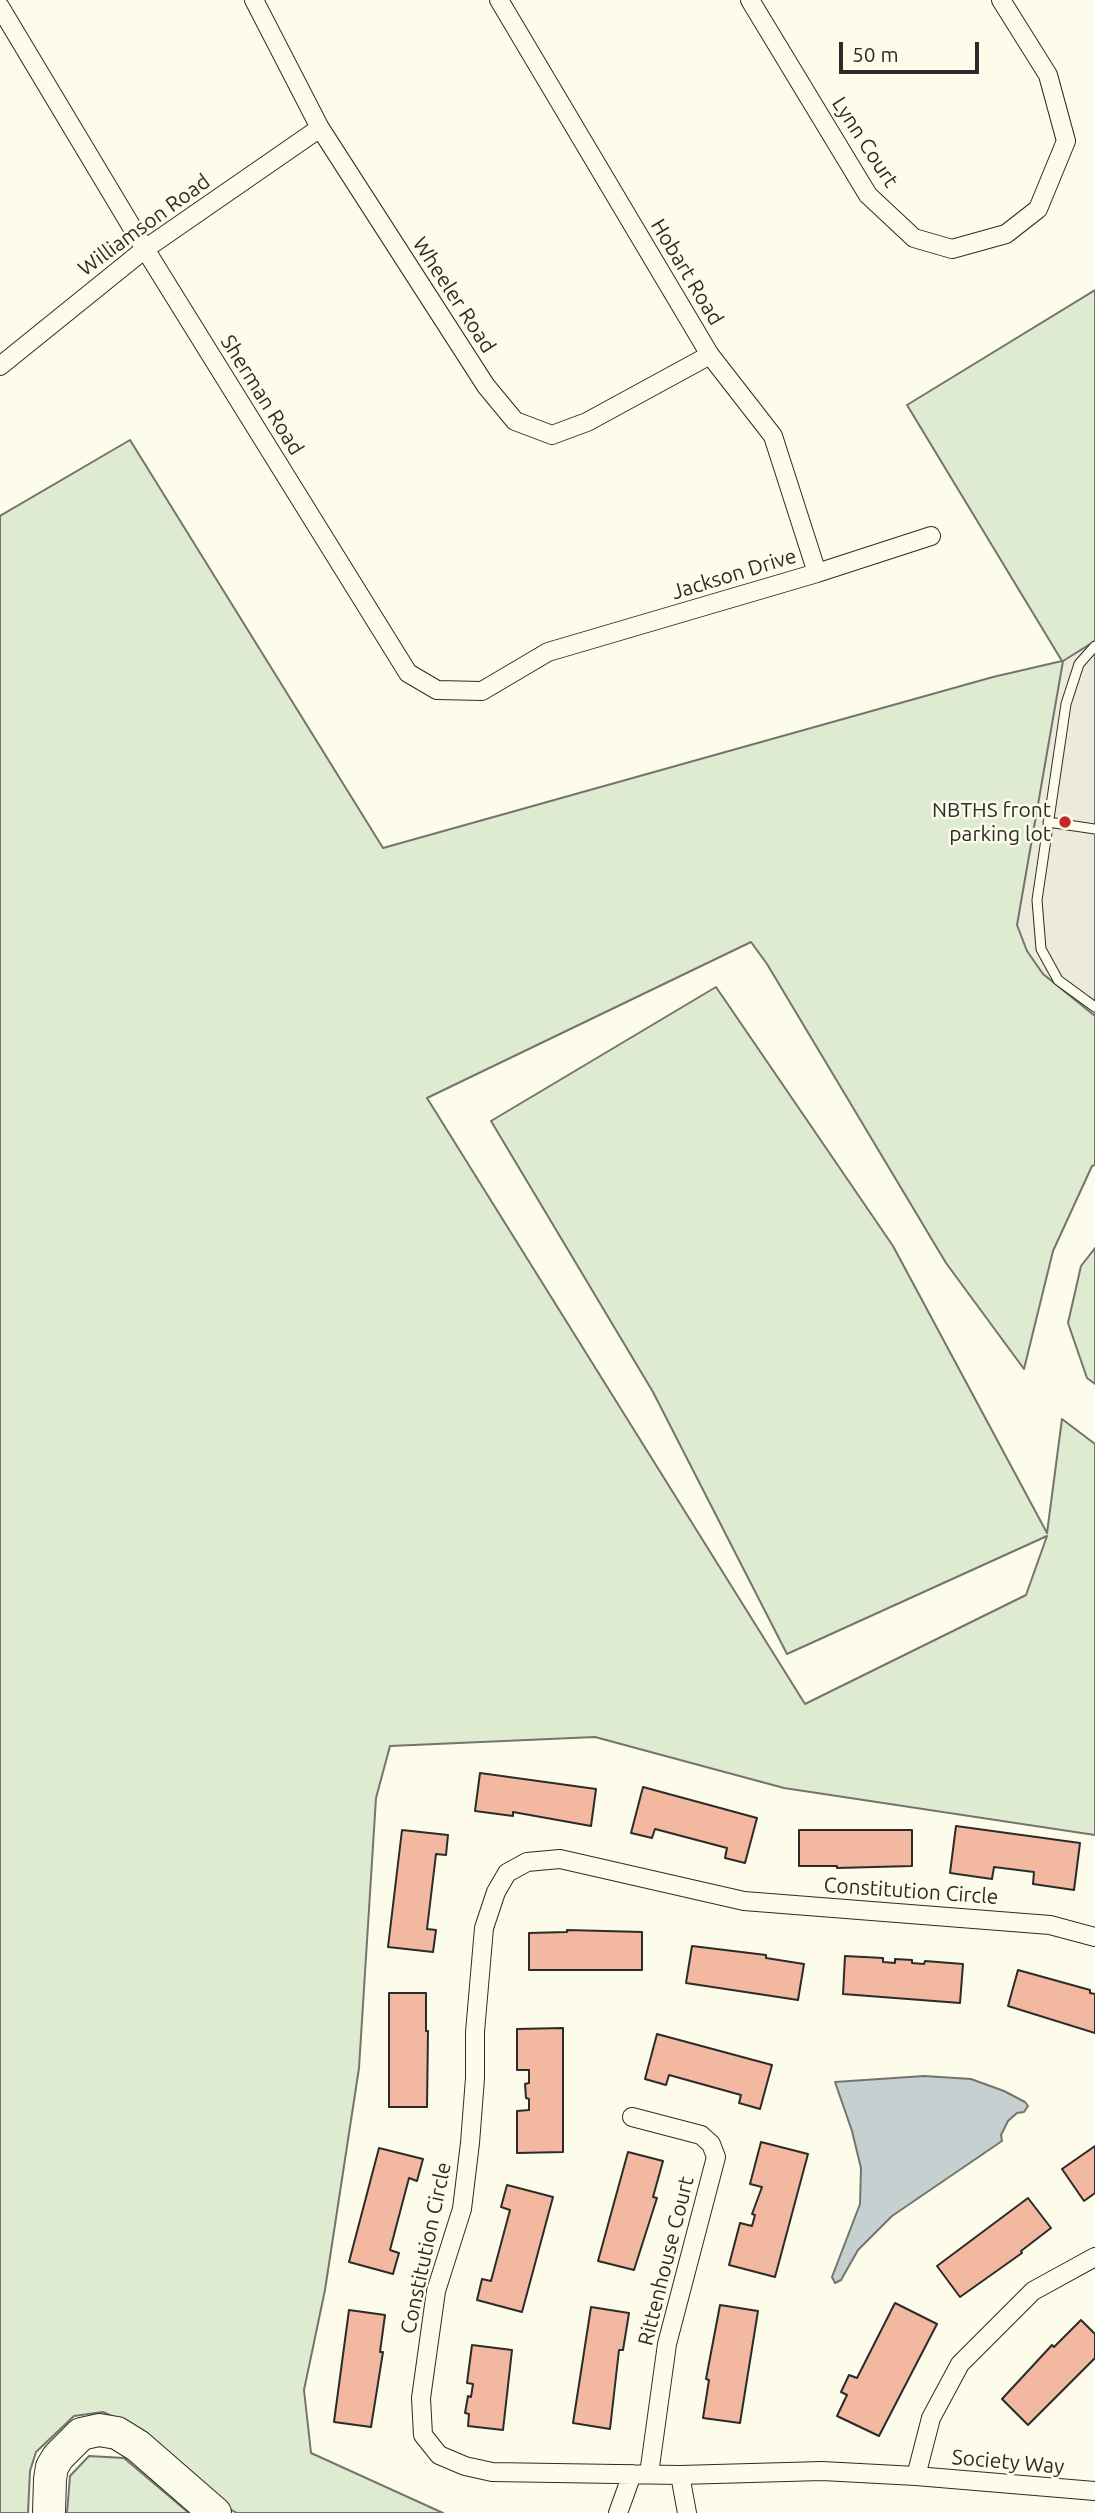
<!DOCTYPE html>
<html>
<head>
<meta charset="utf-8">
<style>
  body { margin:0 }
  #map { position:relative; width:1095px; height:2513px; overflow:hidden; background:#fdfbea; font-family:Ubuntu,sans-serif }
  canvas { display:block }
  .scale { position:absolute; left:839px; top:42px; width:140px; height:32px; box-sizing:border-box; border:4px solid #2b2b2b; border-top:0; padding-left:9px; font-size:21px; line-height:24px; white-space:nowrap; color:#2b2b2b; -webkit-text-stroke:5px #fdfbea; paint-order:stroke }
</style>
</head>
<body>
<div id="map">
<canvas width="1095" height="2513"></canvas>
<div class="scale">50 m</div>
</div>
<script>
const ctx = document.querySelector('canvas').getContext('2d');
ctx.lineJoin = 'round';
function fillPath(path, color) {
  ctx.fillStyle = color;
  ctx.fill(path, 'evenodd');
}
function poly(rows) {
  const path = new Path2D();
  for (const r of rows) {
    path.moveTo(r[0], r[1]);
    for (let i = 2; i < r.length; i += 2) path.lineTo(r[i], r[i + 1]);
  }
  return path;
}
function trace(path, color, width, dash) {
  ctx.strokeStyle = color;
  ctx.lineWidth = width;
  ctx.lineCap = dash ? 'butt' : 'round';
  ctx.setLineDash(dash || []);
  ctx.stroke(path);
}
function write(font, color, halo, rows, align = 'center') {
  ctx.font = font + ' Ubuntu,sans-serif';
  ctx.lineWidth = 5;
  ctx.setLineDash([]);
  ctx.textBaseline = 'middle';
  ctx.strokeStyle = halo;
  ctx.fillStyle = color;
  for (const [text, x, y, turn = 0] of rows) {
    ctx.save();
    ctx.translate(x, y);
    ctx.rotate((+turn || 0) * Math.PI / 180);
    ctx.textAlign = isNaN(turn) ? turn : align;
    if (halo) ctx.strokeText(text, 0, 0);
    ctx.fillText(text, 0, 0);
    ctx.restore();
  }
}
const green = poly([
  [1095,290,1095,1165,1092,1166,1053,1251,1024,1369,946,1263,767,964,751,942,427,1098,805,1704,1026,1595,1047,1536,787,1654,653,1392,491,1121,716,987,893,1246,1047,1533,1062,1419,1095,1444,1095,1835,784,1788,595,1737,390,1746,376,1798,359,2068,325,2290,304,2390,311,2453,443,2513,237,2513,219,2503,142,2430,103,2412,74,2416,36,2452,30,2471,28,2513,0,2513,0,516,130,440,383,848,993,677,1062,661,907,405,1095,290],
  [1095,1248,1095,1384,1087,1378,1068,1323,1081,1266,1095,1248],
  [89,2456,124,2458,189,2513,67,2513,70,2476,89,2456]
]);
fillPath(green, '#deebd1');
trace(green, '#74746e', 2);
const parking = poly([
  [1095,641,1095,1016,1043,974,1027,951,1017,925,1063,661,1095,641]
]);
fillPath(parking, '#eceadb');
trace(parking, '#74746e', 2);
const water = poly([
  [924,2076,971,2079,1004,2091,1025,2102,1028,2106,1024,2112,1017,2113,1008,2121,1001,2135,1002,2141,892,2216,858,2250,841,2280,835,2283,832,2277,860,2204,861,2168,852,2131,835,2082,924,2076]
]);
fillPath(water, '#c7d0d0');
trace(water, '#74746e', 2);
const building = poly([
  [480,1773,596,1789,591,1826,513,1812,513,1816,475,1811,480,1773],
  [643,1787,757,1818,745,1863,725,1858,727,1848,655,1829,652,1838,631,1833,643,1787],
  [956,1826,1080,1843,1074,1890,1033,1884,1034,1872,994,1867,992,1879,950,1873,956,1826],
  [402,1830,448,1835,446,1855,436,1854,427,1929,436,1930,433,1952,388,1947,402,1830],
  [799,1830,912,1830,912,1866,837,1868,837,1866,799,1866,799,1830],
  [567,1930,642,1932,642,1970,529,1970,529,1933,567,1932,567,1930],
  [692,1946,766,1955,766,1958,804,1964,798,2000,686,1983,692,1946],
  [845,1956,883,1958,883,1962,895,1963,895,1959,912,1960,912,1963,924,1964,925,1961,963,1964,960,2003,843,1994,845,1956],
  [1018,1970,1090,1990,1090,1993,1095,1994,1095,2033,1008,2006,1018,1970],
  [389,1993,426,1993,426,2031,428,2031,427,2107,389,2107,389,1993],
  [563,2028,563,2152,517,2153,517,2111,529,2110,529,2099,526,2098,525,2084,529,2083,529,2070,517,2070,517,2029,563,2028],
  [657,2034,772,2065,760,2109,739,2103,741,2095,669,2075,666,2085,645,2079,657,2034],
  [761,2142,808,2154,775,2277,729,2265,740,2223,752,2226,755,2215,752,2214,762,2187,750,2184,761,2142],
  [1095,2146,1095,2193,1084,2201,1062,2169,1095,2146],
  [379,2148,423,2159,417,2181,409,2178,390,2250,399,2253,393,2274,349,2262,379,2148],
  [628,2152,663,2161,653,2197,657,2198,634,2270,598,2261,628,2152],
  [507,2185,553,2197,522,2312,477,2300,482,2279,491,2281,510,2210,501,2207,507,2185],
  [1028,2198,1051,2228,1021,2251,1022,2253,960,2297,937,2266,1028,2198],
  [895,2303,937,2324,879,2436,837,2416,847,2395,841,2392,849,2375,857,2378,895,2303],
  [720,2305,758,2311,740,2423,703,2418,709,2380,706,2379,720,2305],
  [591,2307,629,2313,623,2350,619,2350,610,2429,573,2423,591,2307],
  [349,2310,385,2315,380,2352,383,2352,371,2427,334,2422,349,2310],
  [1081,2320,1095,2334,1095,2358,1028,2425,1002,2399,1052,2345,1054,2347,1081,2320],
  [472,2345,512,2350,503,2430,468,2426,469,2414,465,2413,468,2396,471,2397,473,2384,467,2383,472,2345]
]);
fillPath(building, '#f2b8a0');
trace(building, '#2b2b2b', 2);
const lane = poly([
  [1095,646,1079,664,1066,704,1037,900,1041,949,1058,980,1095,1007],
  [1048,822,1095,829]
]);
const street = poly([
  [254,0,320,128,486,386,515,421,552,435,587,422,710,355],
  [499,0,710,355,773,436,817,573],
  [750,0,868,195,914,238,952,249,1006,234,1038,209,1066,141,1048,75,1001,0],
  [0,7,145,249,408,673,437,690,482,691,548,652,817,573,931,536],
  [0,366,145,249,320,128],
  [1095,1937,1050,1925,744,1901,560,1859,527,1862,507,1873,496,1892,484,1928,475,2032,475,2078,470,2143,462,2209,436,2291,421,2398,423,2435,439,2455,465,2466,492,2472,680,2475,822,2471,916,2476,1095,2491],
  [632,2117,701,2135,711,2144,716,2157,667,2344,649,2474],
  [680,2475,687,2513],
  [916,2476,931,2418,960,2364,1033,2291,1095,2257],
  [618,2513,632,2474]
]);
const highway = poly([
  [49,2513,50,2479,52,2467,58,2457,81,2434,99,2430,117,2433,138,2446,215,2513]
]);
trace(lane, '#2b2b2b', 11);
trace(street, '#2b2b2b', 20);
trace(highway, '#2b2b2b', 34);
trace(lane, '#fdfbea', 9);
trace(street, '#fdfbea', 18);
trace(highway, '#fdfbea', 32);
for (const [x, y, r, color] of [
  [1065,822,7,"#c62828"]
]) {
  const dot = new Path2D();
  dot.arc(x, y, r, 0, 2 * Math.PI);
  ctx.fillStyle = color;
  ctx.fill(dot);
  trace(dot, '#fdfbea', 2.5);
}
write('21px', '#2b2b2b', '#fdfbea', [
  ["Lynn Court",865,142,57],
  ["Williamson Road",144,225,-36],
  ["Hobart Road",687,272,59],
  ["Wheeler Road",454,295,57],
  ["Sherman Road",262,395,58],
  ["Jackson Drive",734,574,-17],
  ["Constitution Circle",911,1891,4],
  ["Constitution Circle",426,2248,-78],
  ["Rittenhouse Court",666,2261,-76],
  ["Society Way",1008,2462,5]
]);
write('21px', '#2b2b2b', '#fdfbea', [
  ["NBTHS front",1051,810],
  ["parking lot",1051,834]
], 'right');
</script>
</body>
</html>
